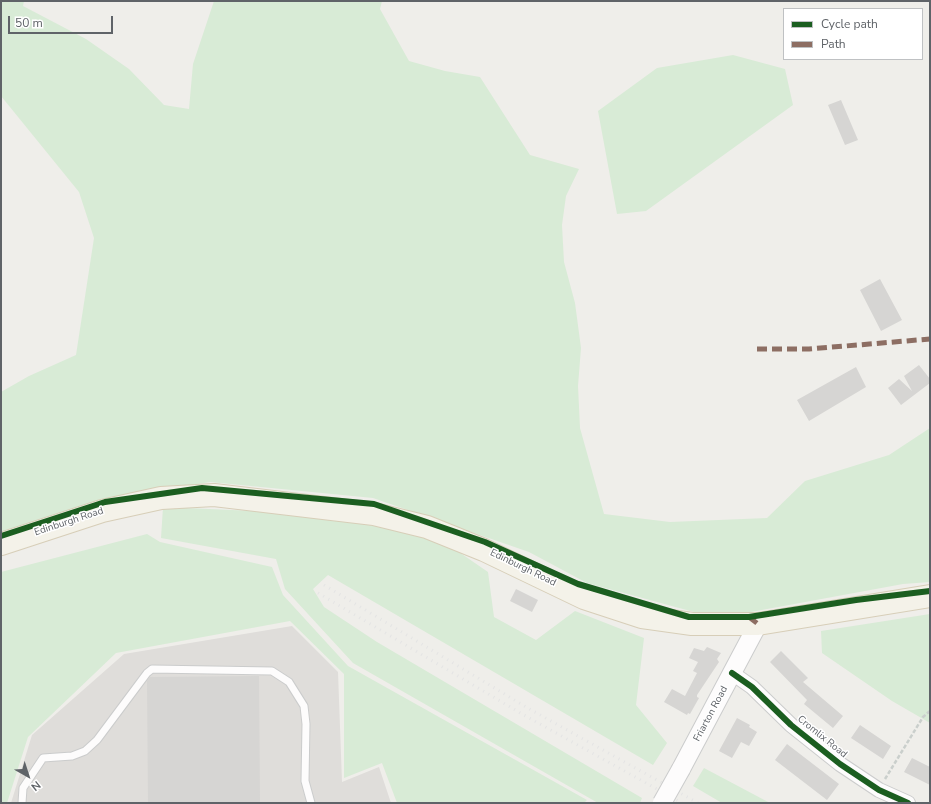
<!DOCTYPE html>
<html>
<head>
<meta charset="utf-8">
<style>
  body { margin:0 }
  #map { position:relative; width:931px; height:804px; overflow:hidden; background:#efeeea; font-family:"Nunito Sans",sans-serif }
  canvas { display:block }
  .frame { position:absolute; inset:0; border:2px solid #5f6368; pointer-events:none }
  .legend { position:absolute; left:783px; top:8px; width:140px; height:52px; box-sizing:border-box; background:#fff; border:1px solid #bfc1c3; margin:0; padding:5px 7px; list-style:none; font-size:12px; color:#5f6368 }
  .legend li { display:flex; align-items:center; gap:8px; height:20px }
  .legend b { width:20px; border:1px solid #bfc1c3 }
  .north { position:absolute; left:8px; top:756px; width:40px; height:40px; -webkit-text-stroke:3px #fff; paint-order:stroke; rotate:141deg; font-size:11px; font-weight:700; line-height:16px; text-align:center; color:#5f6368 }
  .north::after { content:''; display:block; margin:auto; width:14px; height:18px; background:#5f6368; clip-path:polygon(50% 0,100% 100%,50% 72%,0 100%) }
  .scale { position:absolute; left:8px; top:16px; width:105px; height:18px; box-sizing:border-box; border:2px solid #5f6368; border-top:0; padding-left:5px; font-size:12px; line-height:14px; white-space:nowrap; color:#5f6368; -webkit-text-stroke:3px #fff; paint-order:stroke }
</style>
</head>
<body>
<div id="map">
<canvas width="931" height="804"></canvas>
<div class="frame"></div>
<ul class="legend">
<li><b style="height:5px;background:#1b5e20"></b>Cycle path</li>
<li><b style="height:5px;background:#8d6e63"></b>Path</li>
</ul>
<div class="north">N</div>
<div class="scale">50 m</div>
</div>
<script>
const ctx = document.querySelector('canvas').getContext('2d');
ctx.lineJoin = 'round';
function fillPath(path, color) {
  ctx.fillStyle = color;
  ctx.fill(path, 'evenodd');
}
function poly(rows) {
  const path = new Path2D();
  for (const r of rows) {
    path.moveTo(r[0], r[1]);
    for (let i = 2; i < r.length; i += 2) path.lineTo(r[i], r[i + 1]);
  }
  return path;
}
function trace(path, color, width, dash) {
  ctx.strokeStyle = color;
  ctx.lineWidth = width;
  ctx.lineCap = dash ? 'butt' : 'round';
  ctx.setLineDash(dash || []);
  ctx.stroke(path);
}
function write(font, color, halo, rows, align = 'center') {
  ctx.font = font + ' "Nunito Sans",sans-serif';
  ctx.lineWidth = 3;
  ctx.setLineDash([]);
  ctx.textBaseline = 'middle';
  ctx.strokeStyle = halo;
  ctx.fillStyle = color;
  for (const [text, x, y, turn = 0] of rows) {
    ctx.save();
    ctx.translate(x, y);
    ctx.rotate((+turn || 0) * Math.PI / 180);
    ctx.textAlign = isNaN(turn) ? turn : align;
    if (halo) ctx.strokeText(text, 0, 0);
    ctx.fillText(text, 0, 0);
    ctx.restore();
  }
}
fillPath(poly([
  [292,626,338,672,342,782,379,767,391,803,11,803,32,735,124,654]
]), '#dfddda');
fillPath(poly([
  [1,1,24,1,23,6,86,39,129,69,164,105,189,109,193,64,214,1,382,1,380,9,409,61,445,71,480,77,530,155,579,169,566,196,562,225,564,262,575,303,581,348,578,386,580,428,604,514,670,522,767,518,805,481,889,455,930,428,930,582,903,584,740,614,694,612,587,583,529,552,373,498,210,482,102,500,1,533,1,392,29,376,76,355,94,238,79,192,1,96],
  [733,55,785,69,793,105,646,211,617,214,598,111,657,68],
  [163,507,301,513,437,537,488,572,494,617,536,640,575,611,644,638,636,705,667,743,653,765,328,575,313,589,324,607,377,642,642,798,640,803,598,803,353,663,285,589,276,559,161,538],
  [147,534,160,542,272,567,283,595,348,666,587,800,584,803,397,803,382,763,344,778,344,674,290,621,116,653,28,737,7,803,1,803,1,572],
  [930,614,930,723,892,701,822,653,821,631],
  [704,768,770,803,722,803,693,786]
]), '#d8ebd6');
fillPath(poly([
  [841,100,858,140,845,145,828,105],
  [880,279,902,320,881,331,860,290],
  [919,365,930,379,930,383,901,405,888,388,899,379,912,391,904,376],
  [856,367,866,387,809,421,797,400],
  [516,589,538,600,532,612,510,601],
  [707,647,721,653,717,659,719,662,697,695,697,697,699,698,690,714,688,713,687,715,664,702,672,689,685,696,697,673,693,671,698,662,689,658,694,648,704,651],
  [781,651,808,678,803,682,843,716,833,728,804,704,807,700,770,662],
  [259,676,260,803,148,803,147,681,150,677],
  [737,718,750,725,749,727,757,732,749,746,741,742,732,758,719,751],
  [860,725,891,746,883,759,851,738],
  [787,744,839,784,827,800,775,760],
  [912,758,930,767,930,785,904,772]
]), '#d6d5d3');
const service = poly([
  [22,803,23,788,43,758,72,756,85,751,97,740,147,673,152,669,272,671,289,682,304,706,306,724,305,781,311,803]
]);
const minor = poly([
  [732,673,752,687,791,725,840,764,879,790,908,803]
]);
const tertiary = poly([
  [681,769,758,624]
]);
const primary = poly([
  [1,544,102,511,161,498,214,495,374,514,427,527,484,550,584,598,642,617,692,624,758,624,930,596]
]);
trace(service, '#cbcccc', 9);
trace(minor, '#cbcccc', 16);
trace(tertiary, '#cbcccc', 20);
trace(primary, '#d7ceb8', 24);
trace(poly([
  [885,779,923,717,930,711]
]), '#cacfcc', 2.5, [4, 2]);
trace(service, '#fdfcfc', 7);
trace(minor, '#fdfcfc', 14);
trace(tertiary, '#fdfcfc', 18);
trace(primary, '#f4f2e9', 22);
trace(poly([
  [324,585,526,707,698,803],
  [318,593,522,714,682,803]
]), '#e4e4e4', 3, [1, 5]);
const tertiaryBridge = poly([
  [662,803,681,769]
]);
trace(tertiaryBridge, '#cbcccc', 20, []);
trace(tertiaryBridge, '#fdfcfc', 18);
trace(poly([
  [757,349,809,349,930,339],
  [749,617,758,624]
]), '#8d6e63', 5, [10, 5]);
trace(poly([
  [1,536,105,502,202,488,374,504,485,542,578,584,689,617,749,617,856,600,930,591],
  [732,673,752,687,791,725,840,764,879,790,908,803]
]), '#1b5e20', 6);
write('10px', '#5f6368', '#fff', [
  ["Edinburgh Road",69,522,-18],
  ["Edinburgh Road",523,568,26],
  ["Friarton Road",711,714,-62],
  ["Cromlix Road",822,737,39]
]);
</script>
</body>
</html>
